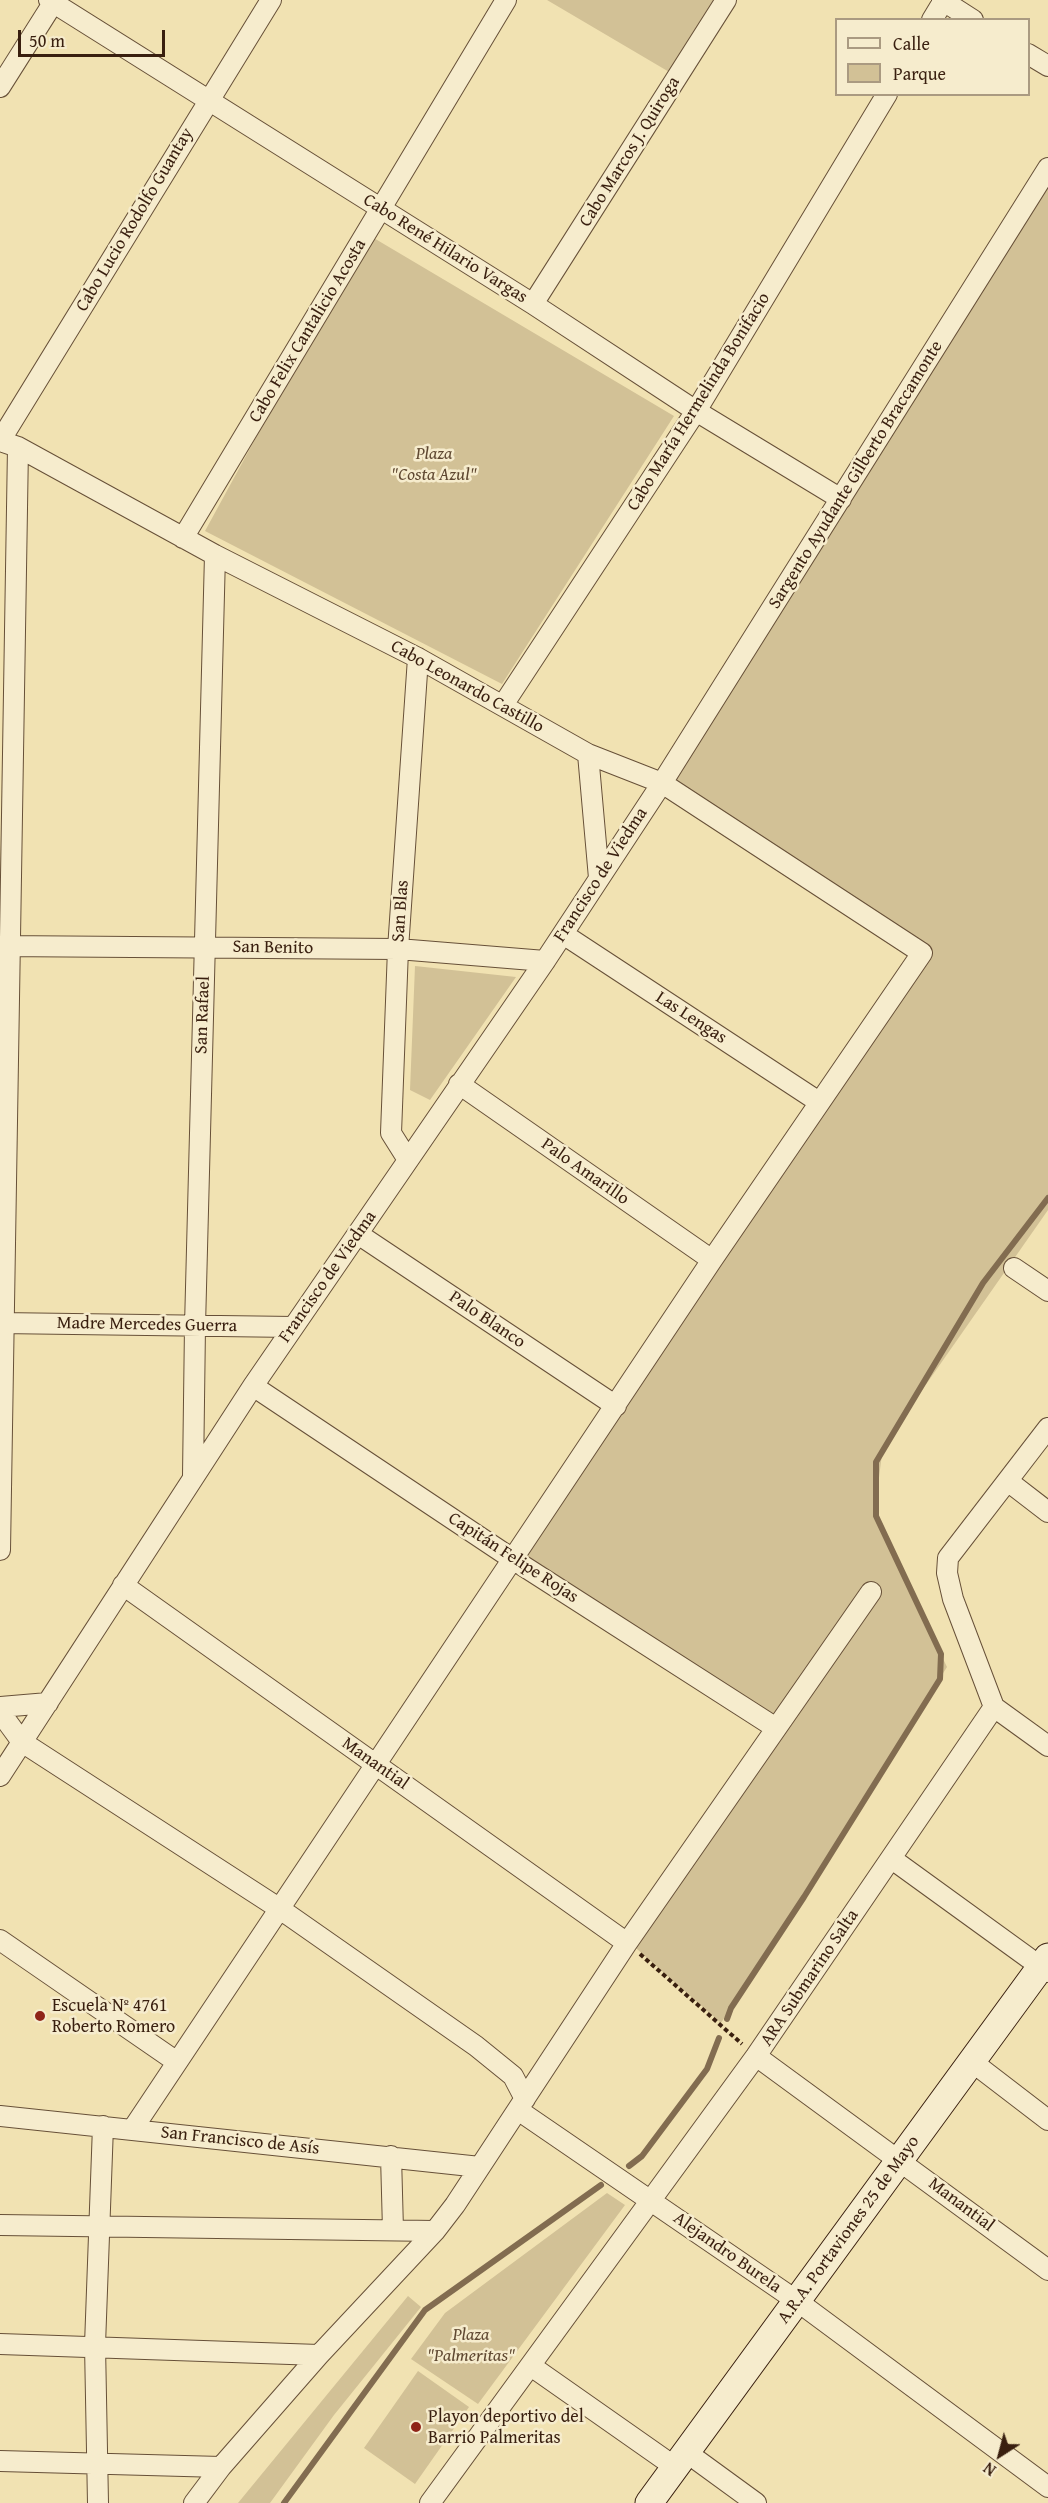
<!DOCTYPE html>
<html>
<head>
<meta charset="utf-8">
<style>
  body { margin:0 }
  #map { position:relative; width:1048px; height:2503px; overflow:hidden; background:#f1e2b2; font-family:"Gentium Book Plus",serif }
  canvas { display:block }
  .legend { position:absolute; left:835px; top:18px; width:195px; height:78px; box-sizing:border-box; background:#f6eccd; border:2px solid #aa9a81; margin:0; padding:8px 10px; list-style:none; font-size:18px; color:#391f0f }
  .legend li { display:flex; align-items:center; gap:12px; height:30px }
  .legend b { width:30px; border:2px solid #aa9a81 }
  .north { position:absolute; left:970px; top:2425px; width:60px; height:60px; -webkit-text-stroke:4px #f6eccd; paint-order:stroke; rotate:216deg; font-size:16px; font-weight:700; line-height:24px; text-align:center; color:#391f0f }
  .north::after { content:''; display:block; margin:auto; width:21px; height:27px; background:#391f0f; clip-path:polygon(50% 0,100% 100%,50% 72%,0 100%) }
  .scale { position:absolute; left:18px; top:30px; width:147px; height:27px; box-sizing:border-box; border:3px solid #391f0f; border-top:0; padding-left:8px; font-size:18px; line-height:21px; white-space:nowrap; color:#391f0f; -webkit-text-stroke:4px #f6eccd; paint-order:stroke }
</style>
</head>
<body>
<div id="map">
<canvas width="1048" height="2503"></canvas>
<ul class="legend">
<li><b style="height:8px;background:#f6eccd"></b>Calle</li>
<li><b style="height:16px;background:#d2c196"></b>Parque</li>
</ul>
<div class="north">N</div>
<div class="scale">50 m</div>
</div>
<script>
const ctx = document.querySelector('canvas').getContext('2d');
ctx.lineJoin = 'round';
function fillPath(path, color) {
  ctx.fillStyle = color;
  ctx.fill(path, 'evenodd');
}
function poly(rows) {
  const path = new Path2D();
  for (const r of rows) {
    path.moveTo(r[0], r[1]);
    for (let i = 2; i < r.length; i += 2) path.lineTo(r[i], r[i + 1]);
  }
  return path;
}
function trace(path, color, width, dash) {
  ctx.strokeStyle = color;
  ctx.lineWidth = width;
  ctx.lineCap = dash ? 'butt' : 'round';
  ctx.setLineDash(dash || []);
  ctx.stroke(path);
}
function write(font, color, halo, rows, align = 'center') {
  ctx.font = font + ' "Gentium Book Plus",serif';
  ctx.lineWidth = 5;
  ctx.setLineDash([]);
  ctx.textBaseline = 'middle';
  ctx.strokeStyle = halo;
  ctx.fillStyle = color;
  for (const [text, x, y, turn = 0] of rows) {
    ctx.save();
    ctx.translate(x, y);
    ctx.rotate((+turn || 0) * Math.PI / 180);
    ctx.textAlign = isNaN(turn) ? turn : align;
    if (halo) ctx.strokeText(text, 0, 0);
    ctx.fillText(text, 0, 0);
    ctx.restore();
  }
}
fillPath(poly([
  [547,0,724,0,676,76],
  [1048,177,1048,1210,883,1446,874,1517,947,1667,721,2023,629,1942,777,1728,521,1558,924,953,664,782],
  [367,234,674,416,502,684,205,531],
  [415,966,516,977,430,1100,410,1090],
  [607,2193,625,2205,478,2404,411,2359,445,2313],
  [408,2296,421,2307,334,2415,270,2503,238,2503],
  [418,2371,469,2407,415,2484,364,2448]
]), '#d2c196');
trace(poly([
  [727,2019,731,2008,804,1897,940,1679,941,1654,876,1516,876,1462,983,1283,1048,1198],
  [629,2166,642,2156,707,2069,719,2038],
  [284,2503,425,2310,601,2185]
]), '#826c50', 6);
const street = poly([
  [49,0,533,304,696,411,841,499],
  [942,0,973,20],
  [932,20,944,0],
  [1028,54,1048,66],
  [0,87,55,0],
  [533,304,726,0],
  [0,441,18,447,215,555,418,658,588,754,662,783,922,953,712,1260,132,2130],
  [0,441,271,0],
  [183,538,506,0],
  [503,705,696,411,887,94],
  [588,754,599,878],
  [563,934,819,1102],
  [0,946,398,949,545,961],
  [459,1084,712,1260],
  [408,1160,391,1133,398,949,418,658],
  [358,1234,616,1406],
  [1014,1268,1048,1291],
  [0,1323,293,1327],
  [253,1386,514,1560,776,1728],
  [193,1476,195,1326,215,555],
  [1009,1482,1048,1512],
  [0,1550,18,447],
  [123,1585,627,1943],
  [0,1707,48,1703],
  [994,1707,1048,1746],
  [0,1712,22,1742,280,1909,476,2046,513,2076,525,2099],
  [0,1776,253,1386,545,961,662,783,1048,168],
  [892,1859,1048,1972],
  [0,1940,177,2062],
  [756,2056,1048,2270],
  [971,2061,1048,2120],
  [518,2110,797,2301,1048,2487],
  [0,2116,480,2167],
  [391,2156,393,2230],
  [0,2225,435,2231],
  [0,2344,319,2355],
  [531,2366,675,2467],
  [686,2452,756,2503],
  [0,2461,221,2467],
  [98,2503,95,2345,103,2126],
  [194,2503,221,2467,319,2355,435,2231,455,2205,627,1943,871,1592],
  [430,2503,756,2056,994,1707,953,1599,947,1573,948,1558,1048,1428]
]);
const secondary = poly([
  [649,2503,1048,1957]
]);
trace(street, '#675038', 22);
trace(secondary, '#391f0f', 29);
trace(poly([
  [640,1954,742,2044]
]), '#391f0f', 4, [4.5, 3]);
trace(street, '#f6eccd', 20);
trace(secondary, '#f6eccd', 27);
for (const [x, y, r, color] of [
  [40,2016,6,"#8f2418"],
  [416,2427,6,"#8f2418"]
]) {
  const dot = new Path2D();
  dot.arc(x, y, r, 0, 2 * Math.PI);
  ctx.fillStyle = color;
  ctx.fill(dot);
  trace(dot, '#f6eccd', 2);
}
write('18px', '#391f0f', '#f6eccd', [
  ["Cabo Marcos J. Quiroga",630,152,-58],
  ["Cabo Lucio Rodolfo Guantay",135,220,-59],
  ["Cabo René Hilario Vargas",445,249,32],
  ["Cabo Felix Cantalicio Acosta",308,331,-59],
  ["Cabo María Hermelinda Bonifacio",699,402,-58],
  ["Sargento Ayudante Gilberto Braccamonte",856,475,-58],
  ["Cabo Leonardo Castillo",467,687,29],
  ["Francisco de Viedma",601,875,-57],
  ["San Blas",401,911,-86],
  ["San Benito",273,948,1],
  ["San Rafael",203,1015,-88],
  ["Las Lengas",691,1018,33],
  ["Palo Amarillo",585,1172,35],
  ["Francisco de Viedma",328,1277,-55],
  ["Palo Blanco",487,1320,34],
  ["Madre Mercedes Guerra",147,1325,1],
  ["Capitán Felipe Rojas",513,1558,33],
  ["Manantial",375,1764,35],
  ["ARA Submarino Salta",810,1978,-56],
  ["San Francisco de Asís",240,2141,6],
  ["Manantial",961,2205,37],
  ["A.R.A. Portaviones 25 de Mayo",849,2230,-54],
  ["Alejandro Burela",727,2253,35]
]);
write('italic 18px', '#5f4831', '#f6eccd', [
  ["Plaza",434,454],
  ["\"Costa Azul\"",434,475],
  ["Plaza",471,2335],
  ["\"Palmeritas\"",471,2356]
]);
write('18px', '#391f0f', '#f6eccd', [
  ["Escuela Nº 4761",52,2006],
  ["Roberto Romero",52,2027],
  ["Playon deportivo del",428,2417],
  ["Barrio Palmeritas",428,2438]
], 'left');
</script>
</body>
</html>
